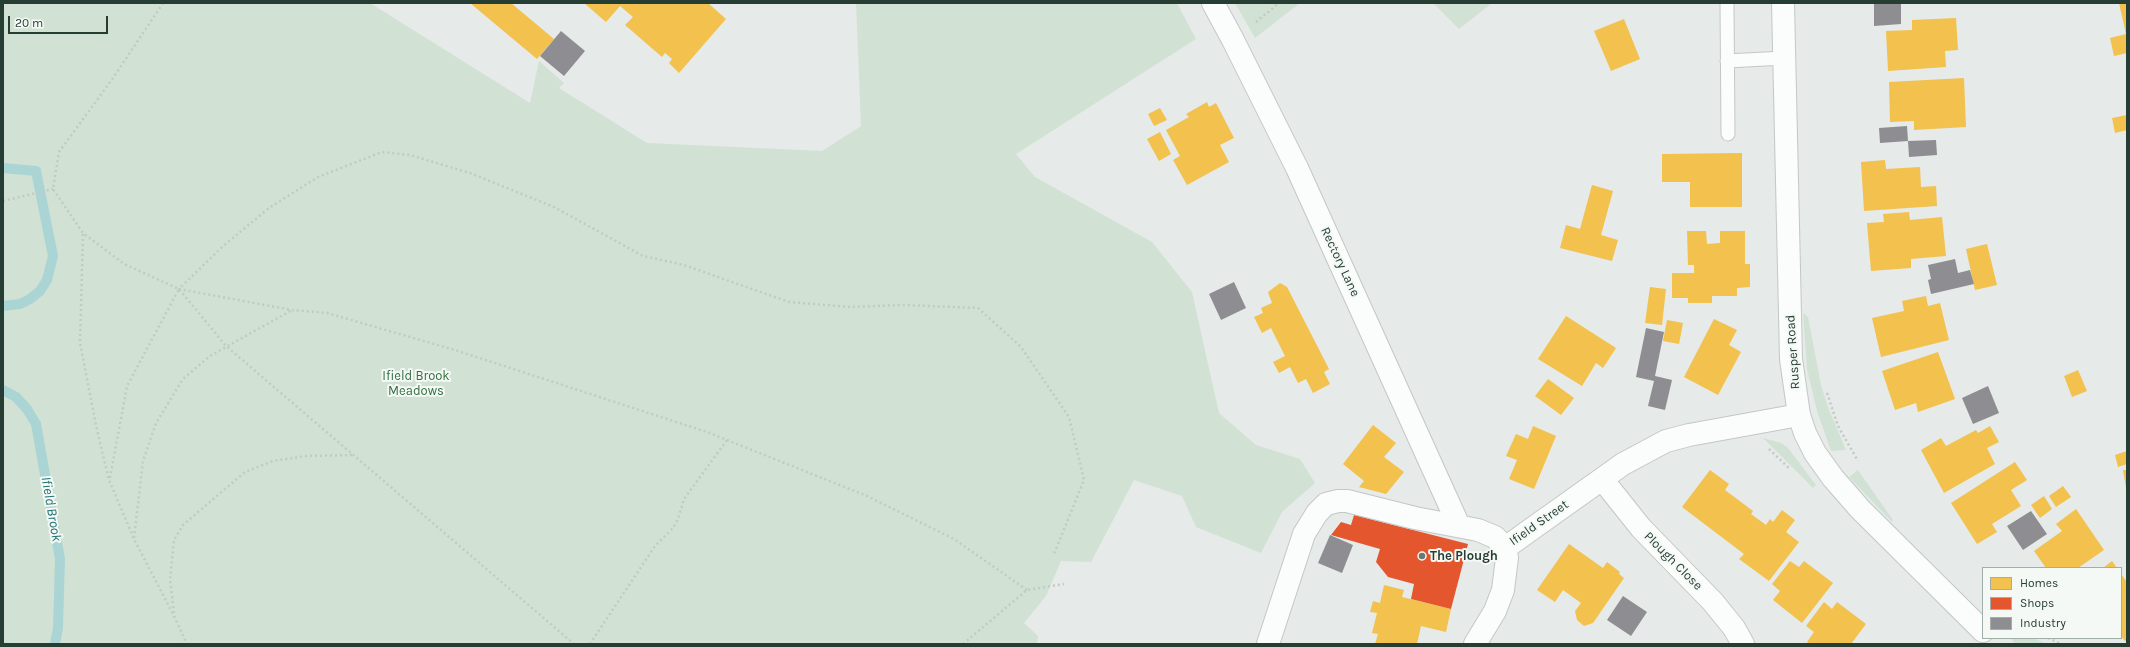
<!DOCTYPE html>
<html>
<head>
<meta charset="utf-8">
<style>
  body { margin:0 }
  #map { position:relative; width:2130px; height:647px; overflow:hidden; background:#e6eae8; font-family:Karla,sans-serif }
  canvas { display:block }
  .frame { position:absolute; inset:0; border:4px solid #253d33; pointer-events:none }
  .legend { position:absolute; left:1982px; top:567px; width:140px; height:72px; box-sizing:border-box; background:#f5f9f6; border:1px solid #a2aea8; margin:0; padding:5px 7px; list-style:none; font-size:12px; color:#253d33 }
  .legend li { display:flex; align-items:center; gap:8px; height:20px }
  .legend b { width:20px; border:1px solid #a2aea8 }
  .scale { position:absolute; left:8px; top:16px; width:100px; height:18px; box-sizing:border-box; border:2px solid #253d33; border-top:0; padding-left:5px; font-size:12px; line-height:14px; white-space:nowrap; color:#253d33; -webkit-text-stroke:3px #f5f9f6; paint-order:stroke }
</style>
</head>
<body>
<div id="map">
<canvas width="2130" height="647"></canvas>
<div class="frame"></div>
<ul class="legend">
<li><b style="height:11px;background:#f2c14e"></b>Homes</li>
<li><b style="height:11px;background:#e4572e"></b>Shops</li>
<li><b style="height:11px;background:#8d8d92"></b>Industry</li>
</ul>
<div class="scale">20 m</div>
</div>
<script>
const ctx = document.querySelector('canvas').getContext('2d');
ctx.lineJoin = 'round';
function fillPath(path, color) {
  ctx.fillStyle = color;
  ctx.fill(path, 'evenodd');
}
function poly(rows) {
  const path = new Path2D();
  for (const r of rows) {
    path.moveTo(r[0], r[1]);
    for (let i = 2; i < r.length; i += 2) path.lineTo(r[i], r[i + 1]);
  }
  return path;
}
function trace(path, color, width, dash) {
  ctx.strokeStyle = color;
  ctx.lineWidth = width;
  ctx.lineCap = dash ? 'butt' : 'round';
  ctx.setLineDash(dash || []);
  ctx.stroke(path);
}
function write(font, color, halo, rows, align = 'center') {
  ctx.font = font + ' Karla,sans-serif';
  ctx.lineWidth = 4;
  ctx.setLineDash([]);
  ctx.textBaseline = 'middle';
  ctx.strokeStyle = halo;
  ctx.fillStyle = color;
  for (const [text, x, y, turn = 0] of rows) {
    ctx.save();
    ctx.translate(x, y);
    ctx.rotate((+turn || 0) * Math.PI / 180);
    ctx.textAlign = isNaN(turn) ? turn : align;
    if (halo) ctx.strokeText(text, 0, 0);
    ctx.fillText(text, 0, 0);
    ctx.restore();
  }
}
fillPath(poly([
  [3,3,370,3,530,103,539,61,564,83,559,88,647,143,822,151,861,126,856,3,1177,3,1196,39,1016,154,1035,177,1152,242,1192,292,1219,413,1256,445,1300,459,1315,483,1282,512,1261,553,1196,527,1182,496,1134,480,1091,562,1061,561,1046,596,1024,623,1038,636,1037,644,3,644],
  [1235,3,1300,3,1255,38],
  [1433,3,1492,3,1459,29],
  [1803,313,1808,317,1821,385,1828,407,1846,450,1831,451,1817,411,1807,369],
  [1763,438,1781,443,1788,448,1816,485,1813,488],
  [1858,470,1893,520,1892,522,1849,477],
  [2010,638,2034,638,2046,644,2016,644]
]), '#d1e2d4');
fillPath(poly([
  [470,3,511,3,554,39,537,59],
  [584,3,708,3,726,19,679,73,669,63,672,59,665,53,662,57,625,25,633,17,620,6,606,22],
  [2119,3,2127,3,2127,53,2114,56,2110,38,2126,34],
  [1956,18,1958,50,1945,51,1946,67,1888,71,1886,31,1912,30,1912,20],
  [1624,19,1640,59,1611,71,1594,31],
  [1964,78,1966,127,1914,130,1914,121,1890,122,1889,82],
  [1207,102,1209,107,1216,103,1234,138,1220,145,1229,162,1187,185,1173,160,1180,156,1166,130,1189,117,1186,114],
  [1160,108,1167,120,1154,126,1148,114],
  [2127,115,2127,130,2115,133,2112,118],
  [1160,132,1171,154,1159,161,1147,139],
  [1742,153,1742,207,1690,207,1690,182,1662,182,1662,154],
  [1885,160,1886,169,1920,167,1921,187,1936,186,1937,206,1864,211,1861,162],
  [1592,185,1613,191,1601,235,1618,240,1612,261,1560,248,1566,225,1580,229],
  [1909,212,1910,220,1942,217,1946,256,1911,259,1911,268,1871,271,1867,223,1884,222,1883,214],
  [1687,231,1706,231,1707,244,1720,243,1720,231,1745,231,1745,264,1750,264,1750,287,1737,288,1737,296,1712,296,1712,303,1688,303,1688,298,1672,298,1672,273,1694,273,1694,265,1688,265],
  [1987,244,1997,285,1975,290,1966,249],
  [1280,283,1287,287,1329,369,1324,372,1330,384,1313,393,1306,379,1298,383,1290,367,1279,373,1273,362,1285,356,1271,328,1262,333,1254,317,1263,313,1261,308,1272,303,1268,292],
  [1650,287,1666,289,1662,325,1645,323],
  [1926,296,1928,306,1940,303,1949,340,1881,357,1872,318,1904,311,1902,301],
  [1566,316,1616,348,1603,368,1596,363,1582,386,1538,359],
  [1714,319,1737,330,1729,345,1741,352,1718,395,1684,377],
  [1667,320,1683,323,1679,344,1663,341],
  [1938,352,1955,399,1918,412,1916,403,1895,410,1882,371],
  [2078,370,2087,391,2072,397,2064,376],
  [1548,379,1574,398,1561,415,1535,396],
  [1373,425,1396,443,1384,457,1404,472,1386,494,1359,487,1364,481,1343,464],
  [1533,426,1556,436,1534,489,1509,479,1517,460,1506,456,1516,434,1528,439],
  [1990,426,1999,442,1987,448,1995,464,1944,493,1921,450,1941,438,1946,446,1976,430,1978,433],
  [2127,451,2127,464,2118,467,2115,455],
  [2015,462,2027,480,2011,490,2021,506,1992,524,1997,532,1977,544,1951,503],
  [1710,470,1729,484,1725,490,1753,511,1751,514,1766,525,1770,519,1773,522,1782,510,1795,520,1786,532,1799,542,1769,581,1739,559,1744,554,1682,507],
  [2123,470,2127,470,2127,487,2126,488],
  [2063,486,2071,497,2056,507,2049,496],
  [2044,496,2052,509,2040,518,2031,505],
  [2076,509,2104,550,2078,568,2046,568,2034,551,2062,531,2056,524],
  [1569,544,1603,568,1607,562,1620,572,1619,574,1624,578,1593,623,1584,626,1577,620,1575,611,1581,603,1563,590,1555,602,1537,590],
  [1790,561,1799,567,1804,561,1833,583,1802,623,1773,600,1780,591,1772,584],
  [2112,561,2117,568,2103,568],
  [2121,574,2127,582,2127,640,2125,641,2121,636],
  [1384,585,1404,590,1402,597,1451,609,1446,632,1421,626,1417,644,1375,644,1378,634,1372,633,1377,613,1370,612,1373,601,1380,603],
  [1824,602,1832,609,1837,602,1866,624,1851,644,1810,644,1807,642,1814,632,1806,626]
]), '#f2c14e');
fillPath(poly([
  [1354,515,1468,544,1451,609,1411,599,1414,584,1388,577,1376,562,1380,549,1331,535,1341,522,1351,525]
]), '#e4572e');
fillPath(poly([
  [1874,3,1901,3,1901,24,1874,26],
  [561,31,585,51,564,76,540,56],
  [1907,126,1908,141,1880,143,1879,128],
  [1936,140,1937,155,1909,157,1908,141],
  [1955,259,1958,273,1970,270,1974,284,1931,294,1928,280,1931,279,1928,265],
  [1234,282,1246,308,1221,320,1209,294],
  [1646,328,1664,332,1655,376,1672,380,1665,410,1648,406,1654,381,1636,377],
  [1988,386,1999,413,1973,424,1962,398],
  [2031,511,2047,534,2023,550,2007,526],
  [1330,535,1353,545,1342,573,1318,563],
  [1623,596,1647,612,1631,636,1607,620]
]), '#8d8d92');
trace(poly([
  [3,168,36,171,53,256,47,280,40,291,30,299,20,304,3,306],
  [3,390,16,397,27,409,36,424,60,559,58,628,55,644]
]), '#abd5d4', 10);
const lane = poly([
  [1727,3,1728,134],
  [1727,61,1784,58]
]);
const street = poly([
  [1213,3,1233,40,1297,168,1459,526],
  [1602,479,1641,528,1713,602,1734,628,1743,644],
  [1268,644,1304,534,1317,513,1326,504,1338,501,1347,501,1415,518,1478,530,1495,537,1505,548,1623,464,1666,441,1689,435,1799,415],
  [1475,644,1495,611,1503,590,1507,558,1505,548]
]);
const secondary = poly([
  [1783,3,1791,359,1799,415,1805,433,1815,453,1833,478,1860,509,1983,631]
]);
trace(lane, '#c3c7c5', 15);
trace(street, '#c3c7c5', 24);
trace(secondary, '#c2c8c5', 24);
trace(poly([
  [163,3,113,78,59,152,53,189,83,233,124,264,179,289,226,346,574,644],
  [1256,22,1279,3],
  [3,201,53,189],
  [83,234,80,343,97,430,109,480,134,539,174,616,187,644],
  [1827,393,1838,426,1858,461],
  [1769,449,1790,469],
  [110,478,127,386,179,289],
  [134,538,143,461,156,423,183,379,210,356,292,310],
  [1027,590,954,539,867,496,707,432,455,350,327,313,292,310,179,289,222,247,269,208,318,177,382,152,410,155,470,173,554,207,643,256,684,265,789,302,850,307,903,305,978,308,1021,347,1069,417,1084,480,1054,554],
  [174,613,170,580,174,540,183,525,245,472,273,461,306,456,353,455],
  [2048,638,2061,644],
  [590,644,655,546,673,528,678,519,684,499,727,440],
  [963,644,1027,590,1064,584]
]), '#c2cac6', 2.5, [2, 3]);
trace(lane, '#fbfcfc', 13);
trace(street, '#fbfcfc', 22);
trace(secondary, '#fbfcfc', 22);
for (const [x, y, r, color] of [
  [1422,556,4,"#697a72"]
]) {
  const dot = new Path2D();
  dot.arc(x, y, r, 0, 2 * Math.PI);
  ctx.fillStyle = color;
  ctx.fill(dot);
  trace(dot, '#f5f9f6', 1.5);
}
write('13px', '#253d33', '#f5f9f6', [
  ["Rectory Lane",1340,262,65],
  ["Rusper Road",1793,352,-94],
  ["Ifield Street",1539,523,-35],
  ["Plough Close",1673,561,45]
]);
write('13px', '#337041', '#f5f9f6', [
  ["Ifield Brook",416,376],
  ["Meadows",416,391]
]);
write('bold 13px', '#253d33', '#f5f9f6', [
  ["The Plough",1430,556]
], 'left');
write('italic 14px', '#257273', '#f5f9f6', [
  ["Ifield Brook",51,509,80]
]);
</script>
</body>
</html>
